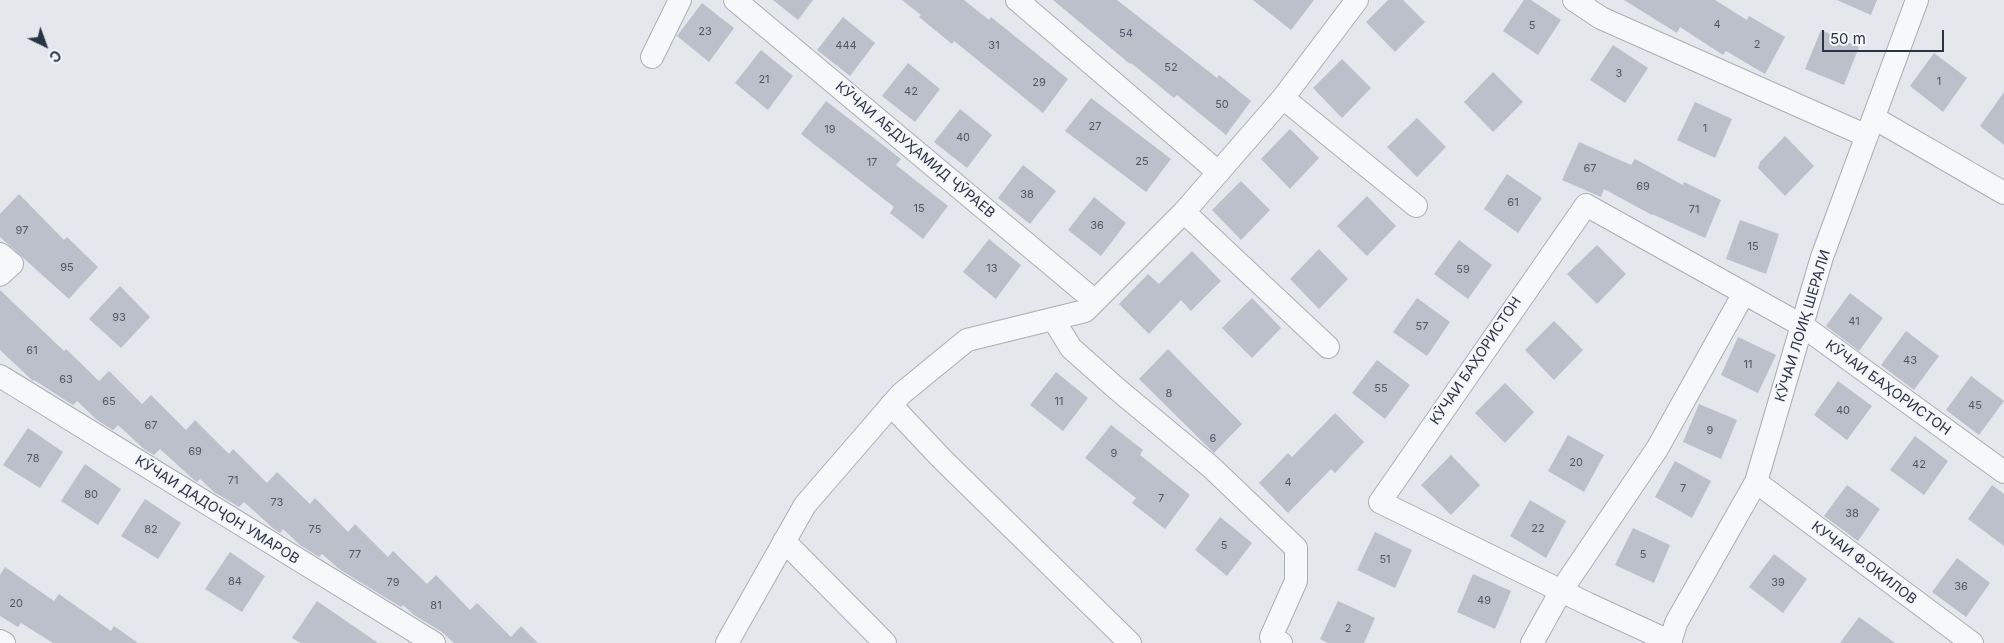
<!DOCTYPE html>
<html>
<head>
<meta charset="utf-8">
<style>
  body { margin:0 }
  #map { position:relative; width:2004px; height:643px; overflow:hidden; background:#e4e7ec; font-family:Inter,sans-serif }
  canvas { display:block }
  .north { position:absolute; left:20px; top:20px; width:50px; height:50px; -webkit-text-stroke:4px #f4f6f9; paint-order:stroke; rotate:138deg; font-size:14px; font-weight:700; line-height:20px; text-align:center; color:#2b3445 }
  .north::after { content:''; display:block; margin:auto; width:18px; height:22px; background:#2b3445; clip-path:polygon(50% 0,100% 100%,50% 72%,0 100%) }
  .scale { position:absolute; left:1822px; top:30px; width:122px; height:22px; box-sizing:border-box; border:2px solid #2b3445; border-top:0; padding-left:6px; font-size:15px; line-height:18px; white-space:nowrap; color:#2b3445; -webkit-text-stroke:4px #f4f6f9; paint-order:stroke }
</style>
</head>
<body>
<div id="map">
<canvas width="2004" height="643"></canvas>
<div class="north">С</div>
<div class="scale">50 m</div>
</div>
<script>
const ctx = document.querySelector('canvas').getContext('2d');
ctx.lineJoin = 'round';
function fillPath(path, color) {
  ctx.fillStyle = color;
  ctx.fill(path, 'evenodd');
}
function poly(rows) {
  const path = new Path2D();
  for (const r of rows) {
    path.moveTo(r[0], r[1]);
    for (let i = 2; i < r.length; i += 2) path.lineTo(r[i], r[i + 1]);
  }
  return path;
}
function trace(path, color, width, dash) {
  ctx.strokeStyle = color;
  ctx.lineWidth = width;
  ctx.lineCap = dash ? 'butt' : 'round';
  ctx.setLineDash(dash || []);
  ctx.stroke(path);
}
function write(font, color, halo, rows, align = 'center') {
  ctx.font = font + ' Inter,sans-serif';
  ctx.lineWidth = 4;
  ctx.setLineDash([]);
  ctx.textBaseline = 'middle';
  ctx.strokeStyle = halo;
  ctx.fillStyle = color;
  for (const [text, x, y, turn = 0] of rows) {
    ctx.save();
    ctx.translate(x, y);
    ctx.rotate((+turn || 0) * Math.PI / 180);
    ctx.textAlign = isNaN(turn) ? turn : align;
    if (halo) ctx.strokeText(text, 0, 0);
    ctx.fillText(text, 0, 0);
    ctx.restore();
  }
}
fillPath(poly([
  [773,0,813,0,798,20],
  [902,0,964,0,989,20,991,17,1068,79,1043,113,954,41,952,44,919,17,921,15],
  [1053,0,1117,0,1217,78,1219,75,1251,101,1226,135,1177,95,1174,98,1131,63,1130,64],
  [1253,0,1314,0,1291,30],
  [1388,0,1403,0,1425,22,1395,52,1366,22],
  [1524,0,1531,0,1561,20,1538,55,1503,31],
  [1624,0,1715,0,1747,20,1749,16,1785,37,1765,74,1726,51,1723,55,1680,27,1677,33],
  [1837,0,1877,0,1871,15],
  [702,3,734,28,709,62,677,36],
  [843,17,875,43,850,76,817,50],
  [1821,30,1859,47,1844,85,1805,69],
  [1613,45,1648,68,1625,103,1590,80],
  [761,50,793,76,768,110,735,83],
  [1934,53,1967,78,1943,112,1910,86],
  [1342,59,1371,88,1342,118,1313,88],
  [908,63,940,89,915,122,882,96],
  [1493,72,1523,102,1493,132,1464,102],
  [2004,92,2004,145,1980,126],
  [1091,98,1171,159,1146,192,1065,131],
  [826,101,901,159,896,165,948,206,923,239,890,213,894,207,801,134],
  [1695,102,1732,119,1715,158,1677,140],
  [960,109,992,135,967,168,934,142],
  [1417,118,1446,147,1417,177,1387,147],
  [1290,129,1319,158,1290,189,1261,159],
  [1785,136,1814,166,1785,196,1758,168,1760,162],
  [1579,142,1631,165,1635,159,1683,185,1684,182,1721,200,1705,238,1652,214,1652,215,1604,189,1601,197,1562,180],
  [1023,165,1056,191,1030,224,998,198],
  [1507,174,1542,198,1518,233,1484,209],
  [1241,181,1270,210,1241,240,1212,210],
  [19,194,64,240,67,237,98,267,69,299,0,237,0,214],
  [1367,196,1396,226,1367,256,1337,226],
  [1094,197,1126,223,1101,256,1068,230],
  [1740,220,1779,234,1766,274,1726,259],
  [989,239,1021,265,996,299,963,272],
  [1459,240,1492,265,1468,299,1434,274],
  [1597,245,1626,274,1597,304,1567,274],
  [1319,249,1348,279,1319,309,1290,279],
  [1192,251,1221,281,1191,311,1181,300,1149,334,1119,304,1148,274,1159,284],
  [120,286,150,317,121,348,89,319],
  [0,290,64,351,66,349,99,381,109,371,142,404,151,395,186,430,195,420,229,454,233,449,267,483,277,472,310,504,315,498,348,532,355,524,388,557,393,551,427,584,436,575,470,610,477,603,511,637,521,626,538,643,454,643,442,632,414,615,403,605,401,607,339,569,322,554,319,557,300,545,283,529,280,533,274,529,244,502,239,507,214,492,200,479,197,482,193,479,160,449,154,455,144,449,118,425,113,430,97,420,77,401,73,405,34,380,33,381,0,350],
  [1850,293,1883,318,1859,351,1826,326],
  [1252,298,1281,328,1252,358,1222,328],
  [1417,298,1450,322,1427,356,1393,332],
  [1554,321,1583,350,1554,380,1525,350],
  [1906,331,1939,356,1914,390,1881,365],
  [1738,337,1776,355,1758,393,1721,375],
  [1168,349,1242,424,1214,453,1139,379],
  [1377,360,1410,385,1385,419,1352,393],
  [1056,372,1088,398,1063,431,1030,405],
  [1971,376,2004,401,1979,435,1946,410],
  [1838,381,1872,406,1847,440,1814,415],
  [1505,383,1534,412,1505,443,1475,413],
  [1699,404,1737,420,1721,459,1683,442],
  [1335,413,1364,442,1335,473,1331,469,1288,513,1259,483,1288,453,1292,457],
  [1111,425,1143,450,1140,455,1190,495,1165,529,1132,503,1136,498,1085,458],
  [28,428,63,452,40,488,3,465],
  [1568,435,1604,455,1584,492,1548,471],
  [1915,436,1948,461,1924,495,1890,470],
  [1451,455,1480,485,1451,515,1421,485],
  [1675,461,1711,481,1692,518,1655,497],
  [85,464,121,489,98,525,61,501],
  [1847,485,1880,509,1858,541,1824,516],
  [1992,485,2004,494,2004,546,1968,519],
  [145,499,181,523,158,559,121,536],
  [1530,500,1566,521,1546,558,1510,536],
  [1220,517,1252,543,1227,576,1195,550],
  [1633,528,1670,545,1654,583,1615,565],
  [1375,532,1412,550,1395,588,1357,570],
  [230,552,265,576,242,612,205,589],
  [1774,554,1807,579,1783,613,1749,587],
  [1957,558,1990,583,1966,617,1932,592],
  [5,567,54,601,59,594,111,631,114,626,138,643,53,643,21,623,18,627,0,616,0,575],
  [1473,574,1511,591,1495,629,1457,612],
  [317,601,378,643,301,643,292,638],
  [1338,601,1375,618,1364,643,1328,643,1320,639],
  [1859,617,1895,643,1840,643]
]), '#bbc0ca');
const minor = poly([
  [735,0,1095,301],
  [1017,0,1218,172],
  [1574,0,1601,18,1867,136],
  [652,57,680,0],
  [1283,98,1416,206],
  [1874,118,2004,193],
  [1184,212,1328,347],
  [0,254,12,264,0,275],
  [1053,319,1071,348,1117,389,1211,467,1296,548,1296,581,1271,637,1281,643],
  [0,376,434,643],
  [891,405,942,459,1130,643],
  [1756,482,1972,643],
  [784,541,885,643],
  [0,641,4,643],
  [1671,642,1588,604,1380,502,1586,205,1803,326,2004,472],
  [727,643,805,505,901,394,967,340,1085,311,1184,212,1283,98,1357,0],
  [1532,643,1561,591,1657,449,1744,293],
  [1670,643,1676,623,1756,482,1822,257,1917,0]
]);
trace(minor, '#a9aeb7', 24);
trace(minor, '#f7f8fa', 22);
write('11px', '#4f5766', null, [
  ["4",1717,25],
  ["5",1532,26],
  ["23",705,32],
  ["54",1126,34],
  ["2",1757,45],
  ["444",846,46],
  ["31",994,46],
  ["52",1171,68],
  ["3",1619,74],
  ["21",764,80],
  ["1",1939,82],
  ["29",1039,83],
  ["42",911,92],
  ["50",1222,105],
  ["27",1095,127],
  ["1",1705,129],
  ["19",830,130],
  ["40",963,138],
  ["25",1142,162],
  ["17",872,163],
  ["67",1590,169],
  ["69",1643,187],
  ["38",1027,195],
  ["61",1513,203],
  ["15",919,209],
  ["71",1694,210],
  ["36",1097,226],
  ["97",22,231],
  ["15",1753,247],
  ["95",67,268],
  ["13",992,269],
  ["59",1463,270],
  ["93",119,318],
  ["41",1854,322],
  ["57",1422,327],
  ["61",32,351],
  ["43",1910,361],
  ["11",1748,365],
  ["63",66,380],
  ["55",1381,389],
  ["8",1169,394],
  ["65",109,402],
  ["11",1059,402],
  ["45",1975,406],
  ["40",1843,411],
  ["67",151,426],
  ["9",1710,431],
  ["6",1213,439],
  ["69",195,452],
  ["9",1114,454],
  ["78",33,459],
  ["20",1576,463],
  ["42",1919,465],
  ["71",233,481],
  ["4",1288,483],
  ["7",1683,489],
  ["80",91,495],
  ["7",1161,499],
  ["73",277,503],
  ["38",1852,514],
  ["22",1538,529],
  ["82",151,530],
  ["75",315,530],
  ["5",1224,546],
  ["77",355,555],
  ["5",1643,555],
  ["51",1385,560],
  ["84",235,582],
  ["79",393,583],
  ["39",1778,583],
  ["36",1961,587],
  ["49",1484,601],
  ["20",16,604],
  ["81",436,606],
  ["2",1348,629]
]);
write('14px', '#2b3445', '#f4f6f9', [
  ["КӮЧАИ АБДУҲАМИД ҶӮРАЕВ",915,150,40],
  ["КӮЧАИ ЛОИҚ ШЕРАЛИ",1803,326,-73],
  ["КӮЧАИ БАҲОРИСТОН",1476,361,-56],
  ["КӮЧАИ БАҲОРИСТОН",1888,388,36],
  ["КӮЧАИ ДАДОҶОН УМАРОВ",217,510,32],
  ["КУЧАИ Ф.ОКИЛОВ",1864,563,37]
]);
</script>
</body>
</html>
